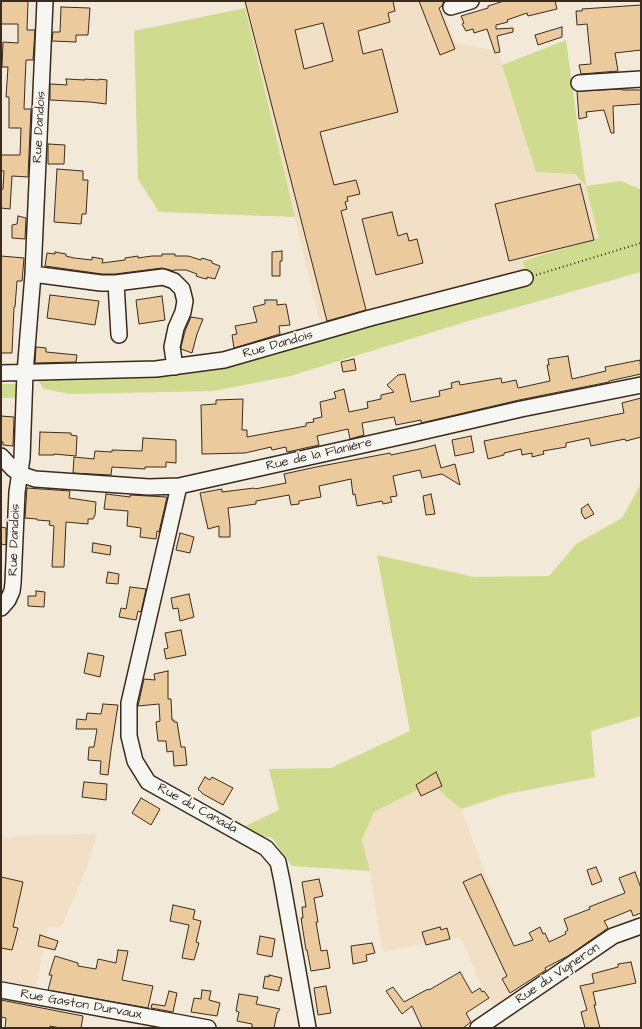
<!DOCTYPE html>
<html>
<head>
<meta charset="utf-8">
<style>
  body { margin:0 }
  #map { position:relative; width:642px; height:1029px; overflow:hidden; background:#f3e9d8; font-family:"Architects Daughter",sans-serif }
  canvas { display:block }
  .frame { position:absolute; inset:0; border:2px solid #3b2a1e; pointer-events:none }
</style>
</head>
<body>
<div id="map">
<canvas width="642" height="1029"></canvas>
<div class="frame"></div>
</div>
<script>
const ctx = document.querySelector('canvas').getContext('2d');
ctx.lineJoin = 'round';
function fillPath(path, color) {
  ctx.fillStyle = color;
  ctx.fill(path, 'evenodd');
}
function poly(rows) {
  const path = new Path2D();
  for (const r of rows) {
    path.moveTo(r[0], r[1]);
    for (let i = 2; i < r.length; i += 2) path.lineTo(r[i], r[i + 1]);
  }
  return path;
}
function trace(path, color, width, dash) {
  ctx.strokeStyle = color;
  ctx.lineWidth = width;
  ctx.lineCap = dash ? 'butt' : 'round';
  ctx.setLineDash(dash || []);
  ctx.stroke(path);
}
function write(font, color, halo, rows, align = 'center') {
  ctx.font = font + ' "Architects Daughter",sans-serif';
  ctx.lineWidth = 3;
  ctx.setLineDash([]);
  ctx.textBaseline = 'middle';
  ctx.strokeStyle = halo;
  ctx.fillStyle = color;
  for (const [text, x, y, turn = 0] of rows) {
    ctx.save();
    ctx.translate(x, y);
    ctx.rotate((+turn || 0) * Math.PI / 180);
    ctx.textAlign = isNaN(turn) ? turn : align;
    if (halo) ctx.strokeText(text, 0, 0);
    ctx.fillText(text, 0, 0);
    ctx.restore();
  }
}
fillPath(poly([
  [243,1,437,1,442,8,456,43,498,51,536,172,574,174,586,186,600,238,523,261,525,278,322,332],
  [432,783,461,809,521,967,502,979,512,996,494,1007,484,991,460,937,382,952,370,871,362,840,374,811],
  [97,834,85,872,61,927,48,927,34,996,1,990,1,837,8,838,27,835]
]), '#f1e0c6');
fillPath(poly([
  [245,8,295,217,159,212,138,179,134,31],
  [566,40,586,186,621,181,640,189,641,272,472,320,290,376,214,391,70,394,44,389,37,379,85,377,309,339,527,282,523,261,599,238,586,186,575,174,536,172,502,65],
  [1,384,19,384,19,398,1,398],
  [641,484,641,716,591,731,595,777,507,794,461,809,431,783,374,812,362,840,370,871,292,866,272,838,235,831,279,810,269,769,331,768,410,731,377,555,474,577,549,576,576,544,622,518]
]), '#cfdc8f');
const building = poly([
  [1,1,28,1,27,30,35,30,33,60,26,60,25,83,24,109,31,109,28,177,12,176,10,209,1,208,1,189,3,189,4,171,1,171,1,155,20,155,21,128,9,128,9,97,6,97,8,67,2,67,3,42,18,43,18,24,1,24,1,1],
  [245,1,393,1,395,11,388,13,390,22,358,31,363,54,382,49,398,112,320,132,334,185,356,180,360,194,347,197,348,201,345,202,347,209,341,211,366,310,327,321,245,1],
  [323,23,333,61,304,69,295,30,323,23],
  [419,1,444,1,442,6,439,8,455,49,440,55,419,1],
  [504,1,555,1,557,9,528,16,527,13,507,20,508,22,496,25,496,29,513,28,513,32,497,36,500,52,495,53,487,29,474,33,473,29,466,31,462,24,464,23,461,16,488,8,488,6,504,1],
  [641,5,641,50,615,53,618,71,581,74,579,65,591,64,587,24,577,25,576,11,582,11,582,9,641,5],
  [61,7,90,8,88,35,76,35,76,42,52,41,53,32,60,32,61,7],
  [562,27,562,37,538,45,535,35,562,27],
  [66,79,85,80,85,79,99,80,99,79,107,80,106,104,90,102,50,100,50,84,67,85,66,79],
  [622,89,622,90,641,90,641,104,613,106,614,133,611,133,604,110,586,112,587,117,579,119,577,91,622,89],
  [48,144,65,145,64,164,48,164,48,144],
  [57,169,83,171,83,180,88,180,86,214,82,214,81,224,54,222,57,169],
  [580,184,594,240,509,261,495,204,580,184],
  [392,212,398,236,407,233,409,241,417,239,423,263,376,275,362,219,392,212],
  [18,216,26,218,25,239,12,238,12,225,17,224,18,216],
  [282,251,282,261,280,261,280,276,272,276,272,252,282,251],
  [55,252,66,254,66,256,74,258,92,260,92,257,103,259,102,263,125,260,125,258,138,256,138,258,152,256,162,256,162,254,175,254,175,256,188,256,201,260,202,258,212,261,212,263,220,266,215,279,207,277,207,279,202,278,196,276,197,274,186,270,174,270,174,271,162,268,115,274,102,274,45,266,47,253,55,254,55,252],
  [1,256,24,258,22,281,17,281,15,307,14,307,12,353,1,353,1,256],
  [50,295,99,301,95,325,47,318,50,295],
  [162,296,165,320,139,324,136,300,162,296],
  [265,300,277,300,277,305,286,304,290,325,279,326,280,334,234,348,232,335,237,334,235,326,257,322,253,307,265,304,265,300],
  [191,317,203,319,197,334,192,353,181,349,181,347,185,331,191,317],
  [36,347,46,348,46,352,77,355,76,362,35,363,36,347],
  [568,356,572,379,606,371,605,367,640,360,641,374,609,381,609,382,519,400,421,423,421,420,396,425,394,417,362,423,364,435,350,439,348,429,317,436,319,445,287,452,286,447,272,450,271,447,245,453,202,454,201,405,216,404,216,400,243,399,242,430,247,430,247,437,306,426,306,423,314,422,313,419,322,417,320,402,336,398,334,392,344,389,349,412,368,408,367,402,381,399,381,395,394,392,387,385,398,375,405,374,411,402,440,396,439,391,452,388,451,383,459,381,460,385,501,378,502,383,516,380,518,388,550,381,547,365,549,365,548,359,568,356],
  [354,359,356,370,343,372,341,362,354,359],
  [641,398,641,437,626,441,625,439,591,446,589,438,566,443,566,447,543,451,544,454,532,457,532,453,522,455,521,449,504,453,504,455,488,459,484,441,624,413,622,403,641,398],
  [1,416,14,417,13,446,3,445,3,442,1,442,1,416],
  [40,432,71,433,71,435,77,436,76,456,54,454,54,455,39,455,40,432],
  [471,436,474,452,455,456,452,440,471,436],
  [143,438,176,440,176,463,166,462,166,467,145,467,145,469,112,467,111,475,73,473,74,457,94,459,95,451,112,452,112,450,142,451,143,438],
  [435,445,441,468,455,464,460,485,442,474,422,478,420,470,393,476,397,496,390,497,392,502,383,504,382,501,357,506,355,494,353,495,351,479,319,486,321,497,299,501,299,504,291,505,289,495,256,501,256,504,228,508,230,526,230,537,219,537,219,526,208,529,200,493,222,489,222,492,254,488,255,489,286,483,284,474,316,467,390,453,391,455,424,448,435,445],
  [27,488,70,491,69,498,96,502,95,515,93,519,88,519,88,524,66,522,64,567,52,567,54,526,49,525,50,521,37,520,37,519,25,518,27,488],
  [106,494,130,497,130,495,167,497,159,532,157,531,156,539,140,537,141,528,127,526,128,511,104,509,106,494],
  [431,494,435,514,426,515,423,496,431,494],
  [588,504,594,514,585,519,581,512,582,511,581,509,588,504],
  [1,527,6,528,6,545,1,544,1,527],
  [180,533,194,537,190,553,176,550,180,533],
  [93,543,111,546,110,555,92,552,93,543],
  [108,572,119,574,118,584,106,583,108,572],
  [130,587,146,589,141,612,138,611,136,620,119,617,121,608,126,609,130,587],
  [36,591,45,592,44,607,28,606,28,596,36,596,36,591],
  [189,594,194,617,180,621,178,608,173,609,171,598,189,594],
  [181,630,186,655,166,659,164,649,168,648,165,633,181,630],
  [88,653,104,656,100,677,84,673,88,653],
  [168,671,168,699,171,699,172,720,174,720,174,722,177,722,181,747,185,747,187,765,174,766,173,751,167,752,166,741,158,741,156,722,160,721,159,704,138,706,144,679,155,680,154,674,168,671],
  [103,704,118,705,111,750,108,775,100,774,101,761,88,760,89,747,94,747,97,729,76,729,77,719,86,720,87,713,101,714,103,704],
  [436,772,442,786,421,796,416,785,436,772],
  [205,777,210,780,212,777,233,788,223,805,203,794,198,789,205,777],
  [84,782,107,784,106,800,82,797,84,782],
  [141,798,160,809,151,825,132,813,141,798],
  [596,867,602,881,592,885,587,870,596,867],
  [635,872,641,888,641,913,633,916,631,910,604,921,608,928,568,956,545,968,546,970,510,993,502,979,507,976,463,882,481,874,514,946,533,940,529,933,540,927,543,934,545,933,549,942,566,934,565,932,568,930,564,919,590,909,589,907,625,893,619,878,635,872],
  [1,877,23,882,13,927,18,928,12,950,1,948,1,877],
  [319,879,323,896,314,898,318,922,316,922,321,951,327,950,330,968,311,971,307,950,306,950,301,918,303,918,302,907,306,907,302,882,319,879],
  [173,905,195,910,193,919,201,921,196,942,199,943,194,960,182,958,189,925,170,921,173,905],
  [440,927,441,930,447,928,450,939,426,945,422,932,440,927],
  [40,935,58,941,55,950,38,946,40,935],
  [260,936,275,939,272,957,257,954,260,936],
  [372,943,375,953,366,955,367,961,353,964,351,946,372,943],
  [118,950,128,951,122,980,153,986,148,1008,48,990,52,975,49,975,55,956,78,963,78,966,96,969,98,959,116,963,118,950],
  [631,962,636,983,593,992,596,1005,594,1005,600,1028,585,1028,581,1012,587,1010,580,986,594,983,592,974,618,967,618,964,631,962],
  [460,972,472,993,480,988,482,992,484,991,489,998,466,1013,471,1022,463,1028,422,1028,412,1006,402,1014,386,991,393,987,404,1002,428,989,429,990,460,972],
  [269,975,282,978,280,987,279,987,279,991,263,988,265,976,269,977,269,975],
  [326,986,331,1013,318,1015,314,988,326,986],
  [202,990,211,991,209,1000,220,1003,217,1016,191,1012,194,998,201,999,202,990],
  [169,991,177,993,173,1012,151,1008,152,1004,165,1006,169,991],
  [239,994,258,997,256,1004,280,1009,277,1013,274,1028,252,1028,252,1024,237,1021,239,1012,236,1011,239,994],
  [1,1000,83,1016,81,1028,60,1028,50,1026,50,1028,5,1028,6,1018,1,1017,1,1000]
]);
fillPath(building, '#ebcb9d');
trace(building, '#3b2a1e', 1);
const minor = poly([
  [451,7,471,1],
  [579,83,641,79],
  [33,274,101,283,116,283,163,277,174,281,182,289,185,301,183,312,176,328,172,347,175,367],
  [116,283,119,335],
  [1,373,156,369,224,360,370,318,525,278],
  [1,456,13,469,20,474,35,479,149,487,179,486,408,435,521,409,641,385],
  [179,486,129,703,129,736,135,761,148,782,266,848,278,862,282,881,308,1028],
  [1,608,8,600,12,591,13,583,17,492,22,458,25,373,33,274,45,1],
  [1,990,208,1028],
  [478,1028,613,936,641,926]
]);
trace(minor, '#3b2a1e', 18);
trace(poly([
  [536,275,641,243]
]), '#3b2a1e', 2, [1, 3]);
trace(minor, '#f6f6f2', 15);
write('13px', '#3b2a1e', '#f6f6f2', [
  ["Rue Dandois",40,127,-87],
  ["Rue Dandois",278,345,-16],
  ["Rue de la Flanière",319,455,-13],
  ["Rue Dandois",15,540,-88],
  ["Rue du Canada",197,809,29],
  ["Rue du Vigneron",558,974,-34],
  ["Rue Gaston Durvaux",81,1005,10]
]);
</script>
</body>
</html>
